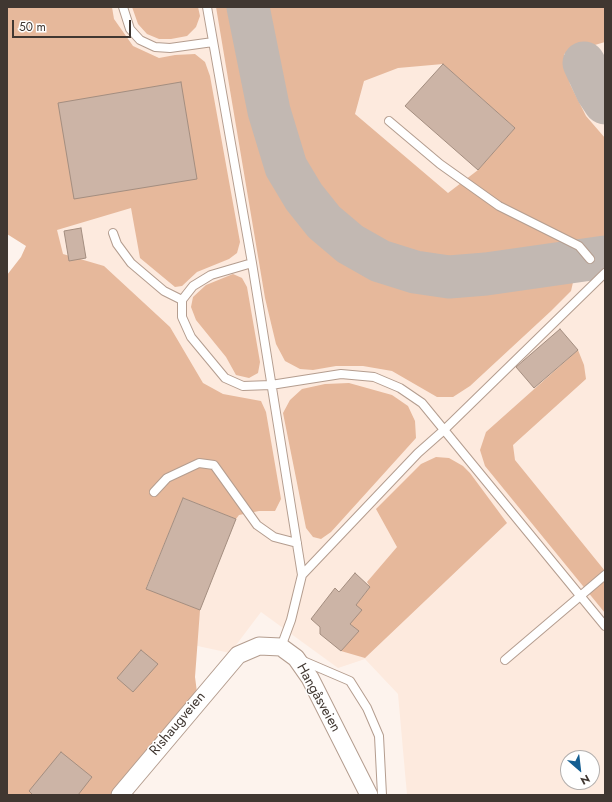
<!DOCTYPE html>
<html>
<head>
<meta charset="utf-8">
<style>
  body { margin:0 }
  #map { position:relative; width:612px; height:802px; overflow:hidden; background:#fdf3ed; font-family:Jost,sans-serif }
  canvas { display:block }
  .frame { position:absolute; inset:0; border:8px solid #403731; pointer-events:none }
  .north { position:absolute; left:560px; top:750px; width:40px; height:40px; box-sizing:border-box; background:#fff; border:1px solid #b3afad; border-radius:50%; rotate:152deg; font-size:11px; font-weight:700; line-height:16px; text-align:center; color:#403731 }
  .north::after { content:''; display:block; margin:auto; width:14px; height:18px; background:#145e92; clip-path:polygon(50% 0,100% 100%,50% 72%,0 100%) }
  .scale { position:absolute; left:12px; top:20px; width:119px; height:18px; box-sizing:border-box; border:2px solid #403731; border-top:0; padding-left:5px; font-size:12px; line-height:14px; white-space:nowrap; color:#403731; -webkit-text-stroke:3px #fff; paint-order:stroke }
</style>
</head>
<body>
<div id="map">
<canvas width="612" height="802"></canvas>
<div class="frame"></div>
<div class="north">N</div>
<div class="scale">50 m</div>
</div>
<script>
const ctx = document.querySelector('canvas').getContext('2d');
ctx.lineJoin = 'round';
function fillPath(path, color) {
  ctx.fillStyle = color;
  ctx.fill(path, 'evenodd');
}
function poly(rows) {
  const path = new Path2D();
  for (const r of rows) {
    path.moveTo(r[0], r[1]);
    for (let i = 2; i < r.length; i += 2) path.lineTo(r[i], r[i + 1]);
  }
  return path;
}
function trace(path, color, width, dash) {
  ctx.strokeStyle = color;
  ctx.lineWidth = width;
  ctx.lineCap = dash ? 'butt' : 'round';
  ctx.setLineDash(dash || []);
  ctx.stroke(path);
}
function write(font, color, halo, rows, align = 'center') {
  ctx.font = font + ' Jost,sans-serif';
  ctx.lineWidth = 3;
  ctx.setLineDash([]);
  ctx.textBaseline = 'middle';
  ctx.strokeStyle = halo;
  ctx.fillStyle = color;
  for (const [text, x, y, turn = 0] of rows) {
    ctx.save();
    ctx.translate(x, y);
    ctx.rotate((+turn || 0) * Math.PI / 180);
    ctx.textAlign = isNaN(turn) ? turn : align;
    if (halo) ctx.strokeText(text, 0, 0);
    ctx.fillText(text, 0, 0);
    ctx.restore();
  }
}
fillPath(poly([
  [7,7,605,7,605,795,407,795,398,694,365,659,338,668,261,612,230,653,110,627],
  [568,758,592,758,592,782,568,782]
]), '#fdeade');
fillPath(poly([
  [7,7,112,7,114,19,133,46,159,58,175,55,195,54,205,62,210,76,240,242,237,253,229,259,197,272,182,286,175,287,140,258,131,208,57,230,63,254,104,266,170,327,203,383,223,394,261,401,266,412,281,499,275,511,259,511,239,515,236,519,183,498,146,588,200,610,195,677,198,700,120,795,7,795,7,275,21,257,26,246,7,234],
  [132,7,198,7,200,16,196,27,187,36,171,39,159,39,147,34,138,24],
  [216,7,231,7,245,74,269,166,292,213,320,245,357,270,389,284,429,293,464,295,574,278,571,291,551,311,470,386,453,397,437,397,392,371,363,366,336,366,313,370,300,369,285,361,276,344,265,298],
  [263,7,605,7,605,42,564,54,570,84,586,116,605,138,605,242,465,262,427,260,400,252,368,236,346,218,331,202,307,170,292,134],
  [443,64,515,128,478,170,448,193,355,114,364,81,398,68],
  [233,274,242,278,247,287,260,362,258,373,249,378,236,375,226,357,196,320,191,307,193,297,206,285],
  [578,350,584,365,586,379,513,445,515,460,605,571,605,613,485,466,480,450,486,432],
  [349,383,392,395,408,406,415,421,416,438,331,532,321,539,313,537,306,528,283,413,290,400,302,389,325,384],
  [436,457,449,458,463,466,470,473,507,523,365,658,341,651,358,631,350,624,356,605,370,587,367,582,397,547,376,509,421,464]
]), '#e6b89b');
trace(poly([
  [248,7,269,111,286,167,304,197,324,222,350,244,380,261,415,272,449,277,486,274,605,257],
  [584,63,597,91,605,103]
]), '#c2b8b2', 43);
const building = poly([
  [443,64,515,128,478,170,405,106,443,64],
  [181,82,197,179,74,199,58,103,181,82],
  [81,228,86,258,69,261,64,231,81,228],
  [560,329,578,350,534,388,516,367,560,329],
  [183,498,236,519,200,610,146,589,183,498],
  [355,573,370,587,356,605,362,610,350,624,359,631,341,651,320,634,320,627,311,619,335,588,339,592,355,573],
  [141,650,158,664,133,692,117,678,141,650],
  [61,752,92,777,78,795,33,795,29,791,61,752]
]);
fillPath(building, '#ccb4a6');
trace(building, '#a48e80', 1);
const lane = poly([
  [123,7,130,29,140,40,155,47,170,48,213,42],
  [207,7,252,263,302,575,418,453,444,430,605,273],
  [389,121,440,164,499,206,579,246,590,259],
  [113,233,117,244,131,263,164,291,182,300],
  [252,263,211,275,193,286,182,300,182,317,191,337,225,378,243,386,271,385,341,374,374,377,400,388,422,403,605,626],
  [154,492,167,478,199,463,214,465,257,525,274,537,297,543],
  [281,647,291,620,302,575],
  [301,660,350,681,367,708,379,736,382,795],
  [505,660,605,575]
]);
const street = poly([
  [120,795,238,655,259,646,281,647,296,658,310,678,369,795]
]);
trace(lane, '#b49d8f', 10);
trace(street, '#b49d8f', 19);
trace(lane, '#fff', 8);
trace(street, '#fff', 17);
write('14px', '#403731', '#fff', [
  ["Hangåsveien",318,698,61],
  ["Rishaugveien",178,724,-50]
]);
</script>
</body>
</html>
